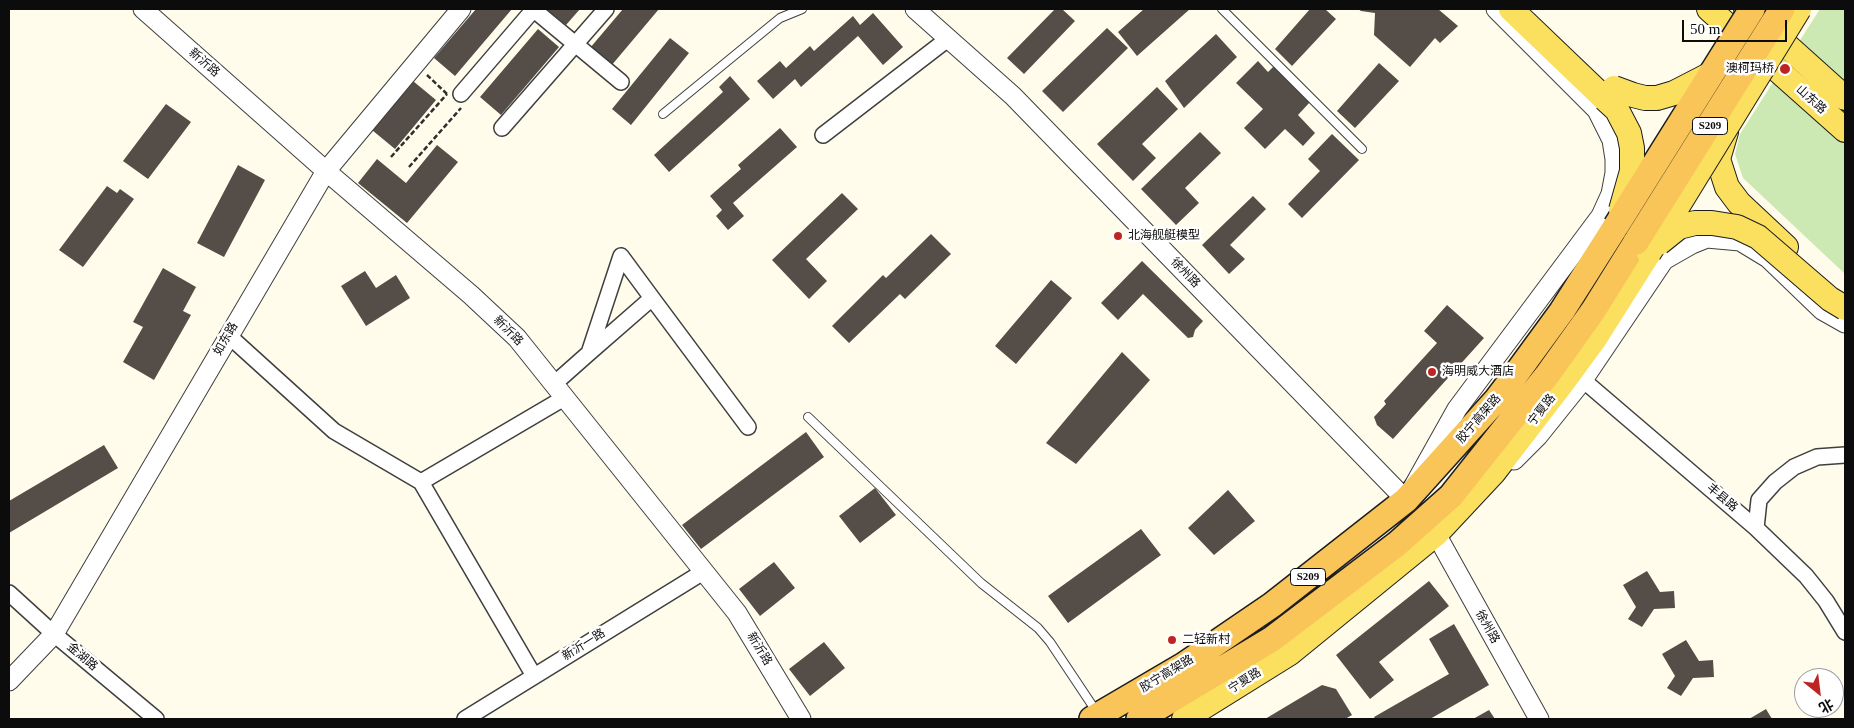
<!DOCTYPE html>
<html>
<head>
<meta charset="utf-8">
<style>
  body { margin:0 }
  #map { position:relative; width:1854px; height:728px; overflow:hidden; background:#fffceb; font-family:"Times New Roman","Noto Sans SC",serif }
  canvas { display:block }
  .frame { position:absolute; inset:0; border:10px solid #0c0c0c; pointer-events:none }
  .north { position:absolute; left:1794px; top:668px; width:50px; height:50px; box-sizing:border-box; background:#fff; border:1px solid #9e9e9e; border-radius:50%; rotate:151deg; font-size:14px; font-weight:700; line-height:20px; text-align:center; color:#0c0c0c }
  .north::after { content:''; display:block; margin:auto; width:18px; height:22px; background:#be2522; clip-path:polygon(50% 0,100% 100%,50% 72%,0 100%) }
  .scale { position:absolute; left:1682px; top:20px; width:105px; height:22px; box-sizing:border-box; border:2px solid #0c0c0c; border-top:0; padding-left:6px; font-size:15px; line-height:18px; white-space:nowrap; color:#0c0c0c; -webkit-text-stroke:4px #fff; paint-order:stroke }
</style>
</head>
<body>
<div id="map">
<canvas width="1854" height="728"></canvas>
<div class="frame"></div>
<div class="north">北</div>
<div class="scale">50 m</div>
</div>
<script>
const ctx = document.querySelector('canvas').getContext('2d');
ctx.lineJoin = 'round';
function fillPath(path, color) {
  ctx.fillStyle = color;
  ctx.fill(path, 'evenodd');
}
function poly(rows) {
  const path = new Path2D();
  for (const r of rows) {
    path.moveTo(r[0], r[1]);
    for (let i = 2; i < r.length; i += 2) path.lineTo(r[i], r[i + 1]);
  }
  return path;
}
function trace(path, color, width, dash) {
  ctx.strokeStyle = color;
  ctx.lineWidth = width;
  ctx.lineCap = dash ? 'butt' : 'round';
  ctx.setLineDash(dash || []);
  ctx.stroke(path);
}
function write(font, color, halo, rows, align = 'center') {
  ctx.font = font + ' "Times New Roman","Noto Sans SC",serif';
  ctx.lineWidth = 5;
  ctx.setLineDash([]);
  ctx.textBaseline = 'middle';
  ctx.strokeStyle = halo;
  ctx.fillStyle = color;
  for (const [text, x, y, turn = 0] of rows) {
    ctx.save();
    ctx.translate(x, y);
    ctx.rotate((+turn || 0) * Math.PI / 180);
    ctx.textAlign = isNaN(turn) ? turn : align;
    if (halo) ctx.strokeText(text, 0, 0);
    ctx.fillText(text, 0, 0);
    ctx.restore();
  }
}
fillPath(poly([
  [1820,9,1845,9,1845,274,1743,178,1735,154,1740,134]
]), '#cce9b4');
fillPath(poly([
  [476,9,512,9,455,76,434,58],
  [546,9,580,9,566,25],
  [623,9,659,9,611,66,590,48],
  [1055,9,1062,9,1075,21,1024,74,1007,58],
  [1144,9,1190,9,1137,56,1118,32],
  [1310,9,1325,9,1336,19,1292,66,1275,49],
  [1358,9,1438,9,1458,26,1440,43,1435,38,1410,67,1374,35,1375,13,1361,11],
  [873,13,903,47,883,65,858,36,801,87,795,79,773,99,757,81,780,61,786,68,810,46,814,51,853,16,860,25],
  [1107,28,1128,48,1063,112,1042,91],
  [538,29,559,47,501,115,480,97],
  [1216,34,1237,57,1184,108,1165,81],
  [670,38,689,53,631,125,612,109],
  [1258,61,1268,72,1274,66,1310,102,1298,115,1315,133,1303,146,1285,129,1265,149,1244,128,1263,109,1236,83],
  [1379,63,1399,81,1355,128,1337,111],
  [730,76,750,99,669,172,654,155,723,92,719,87],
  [413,81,436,100,395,149,372,130],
  [1157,87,1178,109,1142,144,1156,158,1133,181,1097,144],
  [166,104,191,122,148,179,123,161],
  [780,128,797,147,733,203,744,216,728,230,716,216,722,210,710,196,741,169,738,165],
  [1200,132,1221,153,1185,188,1199,203,1176,225,1141,189],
  [1332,134,1359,160,1302,218,1288,204,1320,171,1308,159],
  [437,145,458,162,407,223,358,183,377,159,406,183],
  [238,165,265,180,224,257,197,243],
  [107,186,117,193,120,189,134,199,83,267,59,250],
  [842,193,858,209,806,259,827,281,809,299,772,260],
  [1253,196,1266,209,1230,245,1245,259,1229,274,1202,245],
  [931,234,951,254,905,299,900,294,849,343,832,326,883,275,886,278],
  [1142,261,1203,321,1195,330,1193,337,1188,338,1143,294,1118,320,1101,303],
  [163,268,196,287,183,311,191,315,154,380,123,362,143,327,133,322],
  [365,271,376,288,396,275,410,298,366,326,341,286],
  [1051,280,1072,298,1016,364,995,346],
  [1447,305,1484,338,1393,439,1377,425,1374,417,1386,404,1384,401,1437,343,1424,331],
  [1122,352,1150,380,1076,464,1046,443],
  [806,432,824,457,701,549,682,525],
  [104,445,118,468,9,533,9,501],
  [875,488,896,515,860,543,839,516],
  [1228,490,1255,521,1214,555,1188,528],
  [1141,529,1161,555,1068,623,1048,596],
  [774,562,795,588,760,616,739,589],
  [1647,571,1660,592,1674,591,1675,608,1654,609,1642,627,1628,619,1636,607,1623,585],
  [1429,581,1449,606,1379,662,1394,680,1370,699,1336,655],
  [1454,624,1489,685,1430,719,1375,719,1374,717,1449,674,1429,639],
  [1686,640,1699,661,1713,660,1714,677,1693,678,1681,696,1667,688,1675,676,1662,654],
  [824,642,845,668,810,696,789,669],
  [1322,685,1336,689,1352,715,1345,719,1265,719],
  [1766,709,1772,719,1749,719],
  [1489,710,1495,719,1473,719]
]), '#554e48');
const service = poly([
  [1222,9,1362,149],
  [663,114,780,18,802,9],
  [808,417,981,583,1038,628,1050,642,1096,711]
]);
const minor = poly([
  [533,9,621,82],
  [461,94,534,9],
  [502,128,606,9],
  [823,135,949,38],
  [652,298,748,427],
  [228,335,334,431,421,482,534,676],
  [1583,380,1756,528,1806,576,1826,601,1845,632],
  [554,384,589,353,652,298,621,256,589,353],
  [421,482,564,398],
  [1756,528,1759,500,1775,482,1794,467,1817,457,1845,455],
  [9,593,54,634,156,719],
  [465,719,703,572]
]);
const tertiary = poly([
  [143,9,326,171,471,295,517,338,737,613,801,719],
  [915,9,1013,96,1406,500,1457,409,1601,216,1611,194,1615,173,1615,159,1612,140,1597,110,1496,9],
  [1514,460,1538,436,1583,380,1664,260,1692,244,1707,238,1740,241,1768,258,1822,310,1845,323],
  [1436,534,1539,719],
  [9,681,54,634,326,171,461,9]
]);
const primary = poly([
  [1511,9,1605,99],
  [1709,9,1845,130],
  [1746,9,1845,98],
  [1726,132,1718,159,1727,187,1739,203,1786,247],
  [1184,719,1290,653,1436,534,1494,472,1564,381,1594,340,1649,253]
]);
const trunk = poly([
  [1092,719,1184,665,1272,605,1406,500,1497,399,1516,374,1562,311,1616,226],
  [1139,719,1272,639,1397,544,1451,496,1548,374,1593,311,1636,242]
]);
trace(service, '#3f3f3f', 10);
trace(minor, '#3f3f3f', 18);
trace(tertiary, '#3f3f3f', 21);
trace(primary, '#1d1d1d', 26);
trace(trunk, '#1d1d1d', 28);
trace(poly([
  [427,75,447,94],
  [391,157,447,94],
  [409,167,461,108]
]), '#2e2e2e', 2.5, [5, 2.5]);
trace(service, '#fff', 8);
trace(minor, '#fff', 15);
trace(tertiary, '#fff', 19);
trace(primary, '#fbe05f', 24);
trace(trunk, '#f9c458', 25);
const primaryBridge = poly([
  [1614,88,1633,95,1645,98,1657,98,1674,93,1709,75],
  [1605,99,1617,110,1629,133,1632,148,1632,171,1621,210],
  [1659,243,1679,227,1695,223,1712,223,1737,227,1758,237,1830,299,1845,308],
  [1649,253,1799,9]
]);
const trunkBridge = poly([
  [1616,226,1752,9],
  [1636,242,1782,9]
]);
trace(primaryBridge, '#1d1d1d', 26, []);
trace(trunkBridge, '#1d1d1d', 28, []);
trace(primaryBridge, '#fbe05f', 24);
trace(trunkBridge, '#f9c458', 25);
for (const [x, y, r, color] of [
  [1785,69,6,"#be2522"],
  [1118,236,5,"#be2522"],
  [1432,372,5,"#be2522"],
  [1172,640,5,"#be2522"]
]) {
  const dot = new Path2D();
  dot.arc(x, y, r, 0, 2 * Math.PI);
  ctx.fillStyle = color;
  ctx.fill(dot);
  trace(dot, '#fff', 2);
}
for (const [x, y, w] of [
  [1710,126,35],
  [1308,577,35]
]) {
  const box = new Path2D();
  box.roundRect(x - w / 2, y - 8.5, w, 17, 4);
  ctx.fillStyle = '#fff';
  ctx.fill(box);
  trace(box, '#0c0c0c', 1);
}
write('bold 11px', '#0c0c0c', null, [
  ["S209",1710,126],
  ["S209",1308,577]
]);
write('12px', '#0c0c0c', '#fff', [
  ["新沂路",204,63,41],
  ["山东路",1811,100,42],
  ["徐州路",1185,273,46],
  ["新沂路",508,331,45],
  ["如东路",226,339,-60],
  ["宁夏路",1542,410,-52],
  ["胶宁高架路",1479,419,-49],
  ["丰县路",1722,498,40],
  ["徐州路",1487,627,61],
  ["新沂一路",584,645,-32],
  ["新沂路",759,649,59],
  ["金湖路",82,657,40],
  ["胶宁高架路",1167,674,-31],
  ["宁夏路",1245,681,-32]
]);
write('12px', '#0c0c0c', '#fff', [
  ["澳柯玛桥",1774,69,"right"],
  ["北海舰艇模型",1128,236],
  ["海明威大酒店",1442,372],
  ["二轻新村",1182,640]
], 'left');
</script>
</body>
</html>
